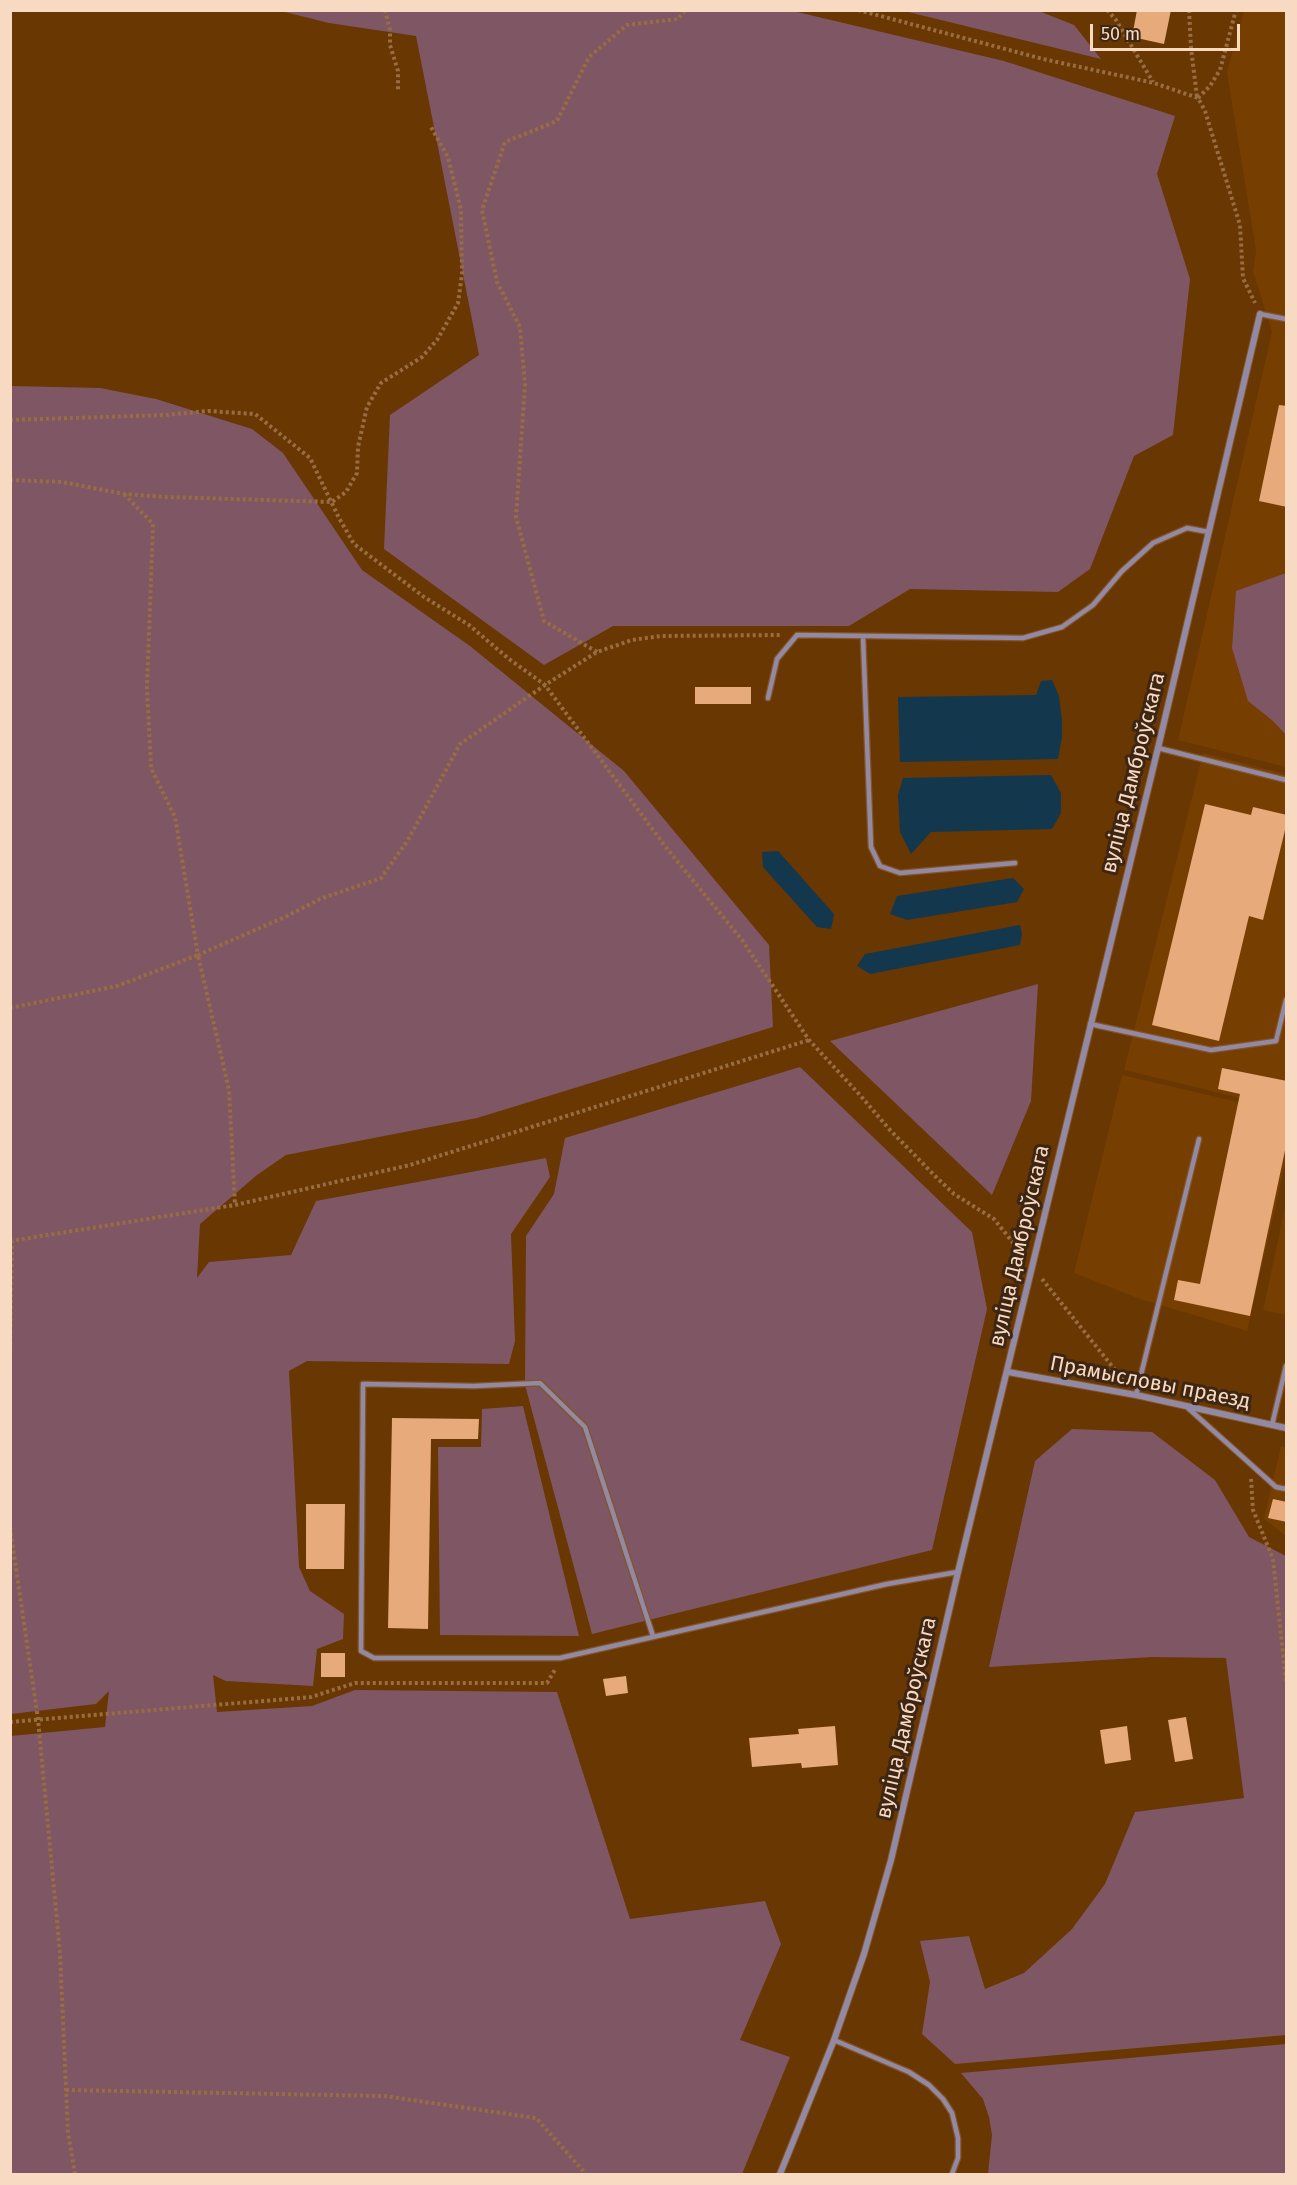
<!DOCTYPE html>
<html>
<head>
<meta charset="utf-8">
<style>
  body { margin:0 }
  #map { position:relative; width:1297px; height:2185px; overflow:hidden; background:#693702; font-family:"Fira Sans",sans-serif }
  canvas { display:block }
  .frame { position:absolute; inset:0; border:12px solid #f8d9c2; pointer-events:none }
  .scale { position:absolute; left:1090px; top:24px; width:150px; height:27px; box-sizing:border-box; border:3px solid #f8d9c2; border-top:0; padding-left:8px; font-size:18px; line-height:21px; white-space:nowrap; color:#f8d9c2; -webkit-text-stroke:4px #3d2614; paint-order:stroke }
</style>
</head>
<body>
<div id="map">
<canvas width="1297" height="2185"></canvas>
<div class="frame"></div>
<div class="scale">50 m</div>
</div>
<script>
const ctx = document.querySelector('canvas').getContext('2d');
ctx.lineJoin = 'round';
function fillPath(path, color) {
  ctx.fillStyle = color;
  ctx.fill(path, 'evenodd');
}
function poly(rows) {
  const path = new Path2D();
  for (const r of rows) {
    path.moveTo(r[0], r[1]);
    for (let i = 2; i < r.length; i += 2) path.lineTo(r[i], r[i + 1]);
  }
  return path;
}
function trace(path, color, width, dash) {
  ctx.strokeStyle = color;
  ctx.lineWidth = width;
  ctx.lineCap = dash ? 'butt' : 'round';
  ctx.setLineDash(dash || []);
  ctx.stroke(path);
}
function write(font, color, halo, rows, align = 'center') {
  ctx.font = font + ' "Fira Sans",sans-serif';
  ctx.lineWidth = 6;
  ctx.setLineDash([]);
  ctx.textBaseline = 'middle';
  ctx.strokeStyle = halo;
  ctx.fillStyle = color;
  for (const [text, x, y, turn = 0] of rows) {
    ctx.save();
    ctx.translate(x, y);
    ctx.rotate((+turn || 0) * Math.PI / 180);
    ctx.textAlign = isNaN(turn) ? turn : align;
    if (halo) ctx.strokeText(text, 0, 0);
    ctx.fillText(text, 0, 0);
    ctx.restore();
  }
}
fillPath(poly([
  [1244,11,1286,11,1286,767,1178,740,1272,332,1253,271,1256,251,1227,72],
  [1203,753,1286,774,1286,1109,1124,1070],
  [1122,1075,1286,1113,1286,1160,1247,1331,1140,1299,1074,1273],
  [1286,1203,1286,1315,1263,1310],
  [1281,1446,1286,1448,1286,1536,1264,1519]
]), '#763e00');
fillPath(poly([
  [281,11,793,11,1004,61,1175,116,1157,174,1190,279,1173,435,1134,456,1090,569,1058,592,910,589,849,626,613,626,544,665,384,549,390,415,479,355,416,36,329,23],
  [904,11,1039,11,1074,25,1101,59],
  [11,386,100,388,156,399,252,429,283,453,362,570,470,646,624,771,769,945,773,1027,477,1118,286,1155,257,1175,200,1224,197,1278,209,1262,291,1255,316,1201,546,1158,550,1177,511,1234,515,1341,509,1364,307,1361,289,1371,299,1567,310,1591,344,1614,343,1639,317,1649,313,1686,226,1681,213,1675,217,1712,312,1706,355,1690,557,1692,630,1919,765,1901,781,1944,740,2040,790,2057,742,2174,11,2174,11,1736,105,1727,109,1691,96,1704,11,1714],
  [1286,573,1286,735,1273,721,1248,701,1232,648,1236,591],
  [1038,984,1031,1101,992,1195,830,1041],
  [800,1067,972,1232,987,1309,932,1550,592,1634,525,1385,526,1236,554,1194,565,1138],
  [523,1406,579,1636,440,1635,438,1447,481,1447,482,1409],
  [1072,1429,1152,1432,1215,1480,1249,1537,1286,1556,1286,2035,955,2064,922,2034,930,1982,920,1941,969,1936,985,1989,1024,1973,1072,1929,1105,1884,1135,1812,1244,1798,1226,1658,1152,1657,989,1667,1035,1461],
  [1286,2044,1286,2174,988,2174,992,2135,989,2117,983,2099,961,2073]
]), '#7f5663');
fillPath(poly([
  [1052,680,1059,696,1062,720,1062,737,1058,759,900,762,898,697,1036,695,1041,681],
  [1051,775,1061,793,1061,813,1052,829,931,832,911,854,900,832,898,795,903,778],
  [778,851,834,914,831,929,817,927,763,867,762,852],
  [1013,878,1024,889,1017,902,907,920,890,914,897,896],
  [1020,925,1022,934,1020,945,870,974,857,966,865,954]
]), '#13374d');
fillPath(poly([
  [1137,10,1171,10,1164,44,1132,37],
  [1279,405,1287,406,1287,507,1259,501],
  [695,687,751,687,751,704,695,704],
  [1205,804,1251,815,1253,807,1287,815,1287,822,1263,920,1249,916,1219,1041,1152,1025],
  [1222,1068,1287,1081,1287,1141,1250,1316,1174,1300,1178,1280,1200,1284,1240,1094,1218,1089],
  [392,1418,479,1419,478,1439,431,1439,428,1629,388,1628],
  [1273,1499,1287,1502,1287,1522,1268,1518],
  [306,1504,345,1504,344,1569,306,1569],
  [321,1653,345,1653,345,1677,321,1677],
  [626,1676,628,1693,606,1696,603,1679],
  [1186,1717,1193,1759,1175,1762,1168,1720],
  [835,1726,838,1765,802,1768,801,1763,752,1767,749,1738,799,1734,798,1729],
  [1127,1726,1131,1760,1105,1764,1100,1730]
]), '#e6aa7b');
const lane = poly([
  [1260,314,1286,319],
  [863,637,871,847,880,866,900,873,1015,863],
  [768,698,777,659,797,635,1023,638,1062,627,1093,605,1122,571,1153,543,1187,528,1209,532],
  [1158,748,1286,780],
  [1090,1024,1211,1050,1276,1041,1286,1000],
  [1136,1395,1199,1139],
  [1188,1408,1276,1487,1286,1489],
  [1272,1425,1286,1366],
  [653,1636,585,1427,540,1383,474,1386,363,1384,361,1651,374,1658,560,1658,887,1584,958,1572],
  [834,2040,909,2072,929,2085,943,2099,952,2113,958,2138,958,2158,952,2174]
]);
const street = poly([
  [1008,1372,1136,1395,1286,1428],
  [780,2174,834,2040,864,1954,891,1860,958,1572,1158,748,1260,314]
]);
trace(lane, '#835425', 7);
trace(street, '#835425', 8);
trace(poly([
  [385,10,390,30,390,45,398,71,398,92],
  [858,10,1043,59,1154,83,1198,98,1205,111,1240,225,1243,278,1255,303],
  [1107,10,1116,20,1153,82],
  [1189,10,1191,48,1197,97],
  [1198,98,1210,86,1220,70,1236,10],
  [10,420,165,415,208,411,255,414,310,458,339,518,354,544,424,597,469,625,509,659,545,685,668,850,742,940,809,1040,859,1094,890,1130,937,1178,954,1194,994,1219,1023,1255],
  [10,480,62,482,124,494,165,497,332,502,346,492,357,473,358,447,367,407,381,383,422,357,437,340,458,303,462,274,461,210,448,157,431,127],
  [124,494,153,524,147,688,151,768,175,817,198,955,285,917,320,899,381,878,408,840,460,744,545,685,597,652,632,640,661,636,781,635],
  [597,652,544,621,516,517,525,385,520,327,497,282,482,210,505,142,557,121,589,57,627,25,678,19,685,10],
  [10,1008,117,986,198,955,229,1090,235,1205],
  [10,1241,235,1205,410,1165,809,1040],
  [1042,1279,1124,1381],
  [10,1363,12,1241],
  [1251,1479,1253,1510,1273,1559,1286,1682],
  [10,1527,38,1719,60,1953,68,2133,75,2174],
  [10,1722,311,1697,355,1683,547,1683,556,1668],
  [66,2090,384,2096,536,2118,586,2174]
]), '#996d42', 4, [3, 3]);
trace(lane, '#9289a5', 4.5);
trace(street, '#9289a5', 6);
write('21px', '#f8d9c2', '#3d2614', [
  ["вуліца Дамброўскага",1134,773,-76],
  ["вуліца Дамброўскага",1020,1246,-77],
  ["Прамысловы праезд",1150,1383,11],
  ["вуліца Дамброўскага",907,1718,-77]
]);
</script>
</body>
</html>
